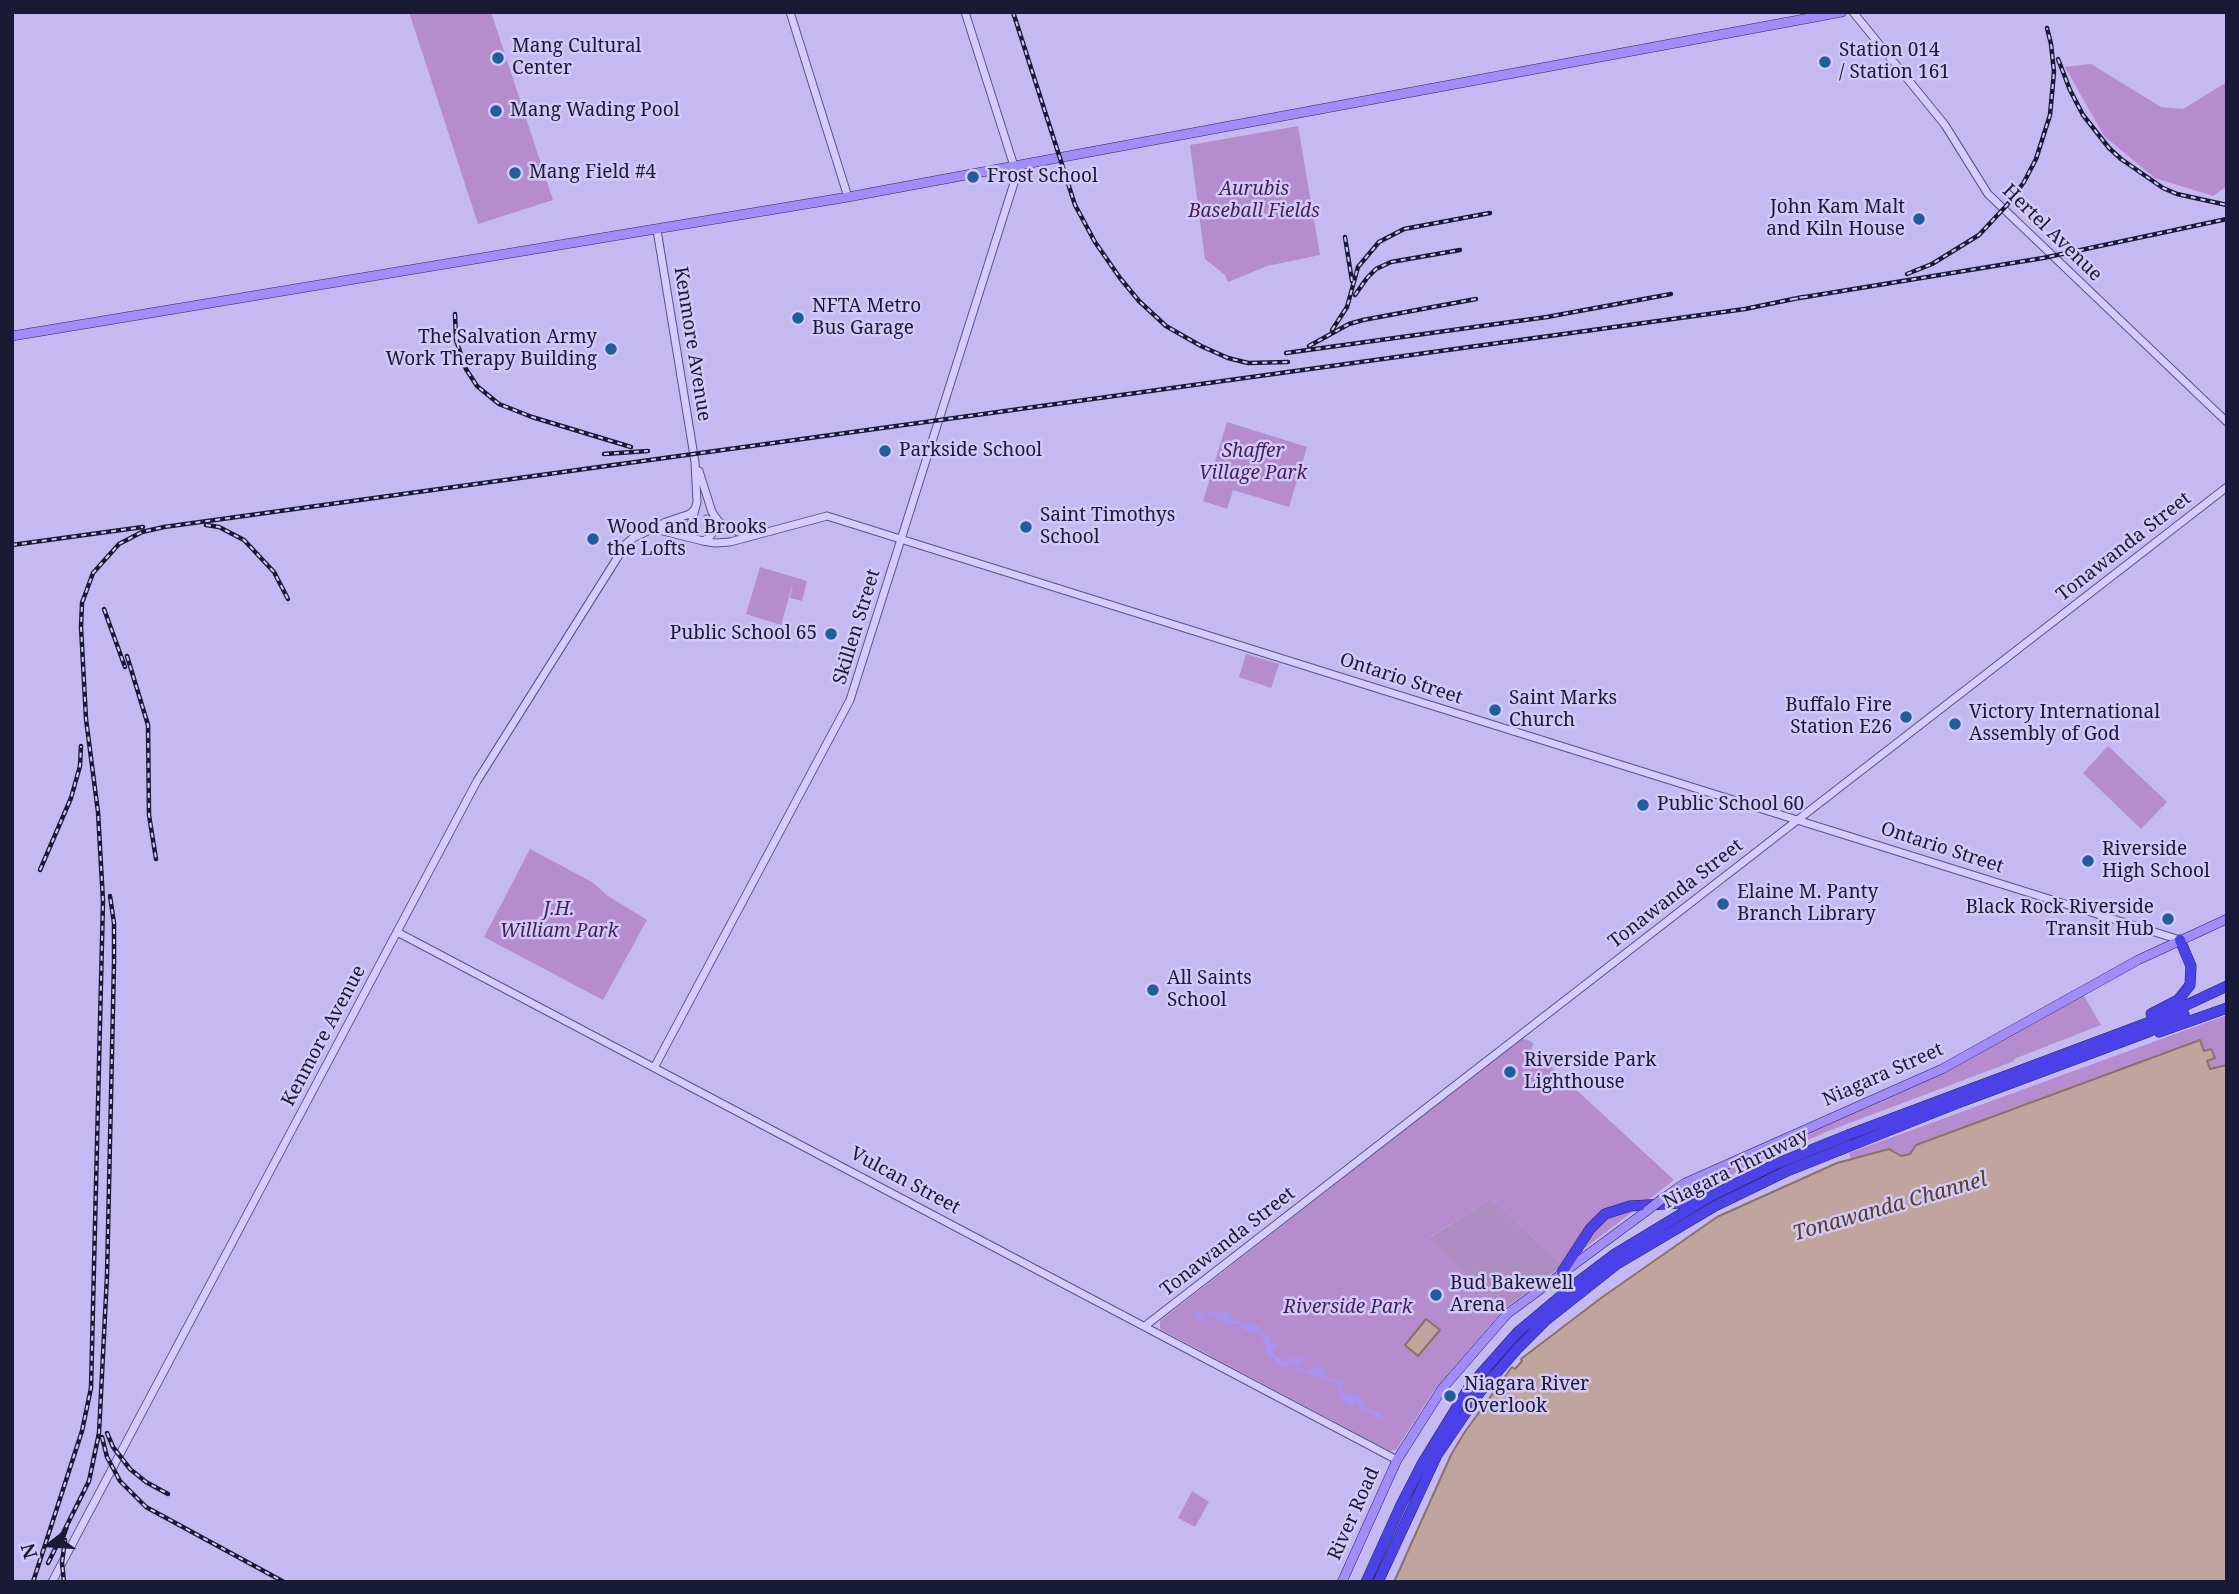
<!DOCTYPE html>
<html>
<head>
<meta charset="utf-8">
<style>
  body { margin:0 }
  #map { position:relative; width:2239px; height:1594px; overflow:hidden; background:#c4b9f0; font-family:"Noto Serif",serif }
  canvas { display:block }
  .frame { position:absolute; inset:0; border:14px solid #191a35; pointer-events:none }
  .north { position:absolute; left:14px; top:1510px; width:70px; height:70px; -webkit-text-stroke:5px #d3c9f7; paint-order:stroke; rotate:253deg; font-size:19px; font-weight:700; line-height:28px; text-align:center; color:#191a35 }
  .north::after { content:''; display:block; margin:auto; width:24px; height:32px; background:#191a35; clip-path:polygon(50% 0,100% 100%,50% 72%,0 100%) }
</style>
</head>
<body>
<div id="map">
<canvas width="2239" height="1594"></canvas>
<div class="frame"></div>
<div class="north">N</div>
</div>
<script>
const ctx = document.querySelector('canvas').getContext('2d');
ctx.lineJoin = 'round';
function fillPath(path, color) {
  ctx.fillStyle = color;
  ctx.fill(path, 'evenodd');
}
function poly(rows) {
  const path = new Path2D();
  for (const r of rows) {
    path.moveTo(r[0], r[1]);
    for (let i = 2; i < r.length; i += 2) path.lineTo(r[i], r[i + 1]);
  }
  return path;
}
function trace(path, color, width, dash) {
  ctx.strokeStyle = color;
  ctx.lineWidth = width;
  ctx.lineCap = dash ? 'butt' : 'round';
  ctx.setLineDash(dash || []);
  ctx.stroke(path);
}
function write(font, color, halo, rows, align = 'center') {
  ctx.font = font + ' "Noto Serif",serif';
  ctx.lineWidth = 5;
  ctx.setLineDash([]);
  ctx.textBaseline = 'middle';
  ctx.strokeStyle = halo;
  ctx.fillStyle = color;
  for (const [text, x, y, turn = 0] of rows) {
    ctx.save();
    ctx.translate(x, y);
    ctx.rotate((+turn || 0) * Math.PI / 180);
    ctx.textAlign = isNaN(turn) ? turn : align;
    if (halo) ctx.strokeText(text, 0, 0);
    ctx.fillText(text, 0, 0);
    ctx.restore();
  }
}
fillPath(poly([
  [409,12,491,12,553,200,478,224],
  [2091,64,2161,107,2183,109,2227,82,2227,186,2213,196,2155,178,2104,136,2065,67],
  [1298,126,1320,255,1267,266,1228,282,1225,275,1205,259,1190,145],
  [1227,422,1307,447,1289,507,1233,490,1227,509,1203,501],
  [760,567,807,581,802,601,790,598,793,583,781,625,746,614],
  [1246,654,1279,664,1271,688,1239,677],
  [2108,746,2167,802,2141,829,2083,773],
  [530,849,592,882,608,896,647,920,603,1000,484,937],
  [2083,994,2101,1025,2014,1059,2014,1061,1826,1132,1694,1192,1682,1197,1671,1198,1688,1186,1821,1126],
  [2227,1015,2227,1064,2210,1069,2199,1040,1916,1144,1910,1153,1901,1156,1889,1149,1851,1159,1849,1153],
  [1522,1038,1530,1041,1534,1044,1531,1048,1674,1180,1563,1265,1491,1198,1429,1238,1504,1309,1433,1392,1396,1450,1390,1451,1160,1329,1160,1321],
  [1192,1491,1209,1502,1195,1527,1178,1518]
]), '#b58dce');
fillPath(poly([
  [1200,1310,1205,1316,1211,1311,1217,1313,1227,1310,1234,1319,1244,1323,1258,1325,1265,1336,1271,1337,1270,1343,1278,1344,1273,1353,1284,1362,1291,1358,1306,1358,1307,1360,1297,1364,1305,1372,1322,1366,1328,1379,1344,1381,1341,1388,1344,1397,1347,1393,1360,1396,1366,1409,1373,1412,1379,1411,1385,1420,1377,1418,1373,1414,1358,1409,1356,1398,1353,1407,1350,1406,1341,1398,1339,1387,1336,1383,1301,1372,1292,1363,1284,1367,1277,1365,1274,1357,1270,1359,1265,1353,1266,1348,1260,1332,1251,1334,1237,1324,1227,1325,1220,1319,1216,1319,1211,1316,1204,1320,1196,1319,1195,1315]
]), '#a993ef');
fillPath(poly([
  [1491,1198,1563,1265,1504,1309,1428,1239]
]), '#ae8ec2');
const water = poly([
  [2200,1040,2204,1051,2211,1049,2215,1058,2207,1061,2210,1069,2227,1065,2227,1582,1394,1582,1451,1455,1464,1433,1512,1367,1515,1369,1522,1361,1521,1359,1601,1298,1717,1217,1837,1163,1889,1149,1901,1156,1910,1154,1916,1145,2200,1040],
  [1426,1319,1440,1330,1418,1356,1405,1345,1426,1319]
]);
fillPath(water, '#c0a59e');
trace(water, '#8d7066', 2);
const minor = poly([
  [790,12,848,197],
  [1853,12,1945,125,1988,194,2227,422],
  [657,230,695,462,697,502,690,528,694,538],
  [699,471,712,512,719,522,738,532,754,533],
  [655,529,703,541,709,538,713,532,713,526,707,519],
  [703,541,715,543,730,542,827,516,2180,940],
  [397,932,1397,1460],
  [655,1066,850,700,1014,183,1014,166,965,12],
  [1145,1326,2227,487],
  [52,1582,477,781,626,544,633,538,666,522,690,514,695,509]
]);
const major = poly([
  [12,336,848,197,1842,12],
  [1662,1199,1685,1183,1942,1069,2138,960,2227,919],
  [1342,1582,1397,1460,1442,1389,1507,1314,1648,1210]
]);
const highway = poly([
  [2151,1014,2178,1000,2190,985,2191,966,2180,940],
  [2159,1032,2227,1008],
  [1562,1272,1590,1229,1605,1214,1630,1206,1682,1203,1700,1199],
  [1366,1582,1401,1505,1422,1464,1470,1386,1518,1332,1574,1285,1615,1254,1711,1196,1778,1163,1848,1135,2150,1022,2227,986],
  [1378,1582,1437,1455,1480,1392,1518,1348,1545,1321,1617,1264,1715,1206,1785,1172,1963,1101,2148,1032,2184,1014]
]);
trace(minor, '#555387', 9);
trace(major, '#282a54', 10);
trace(highway, '#282a54', 11);
trace(minor, '#d6ccfb', 7);
trace(major, '#a18cf8', 9);
trace(highway, '#4b41e8', 10);
const rail = poly([
  [1013,12,1075,205,1095,242,1120,278,1139,301,1166,326,1201,346,1228,358,1248,363,1288,362],
  [2058,59,2070,90,2083,115,2109,148,2121,159,2163,188,2177,194,2227,205],
  [1345,237,1352,281],
  [1907,274,1932,264,1979,235,2007,205,2024,182,2036,159,2050,115,2054,72,2051,44,2047,28],
  [1355,295,1367,278,1376,269,1391,262,1460,250],
  [1793,299,2043,258,2227,219],
  [455,314,456,340,466,369,477,386,499,404,532,417,631,447],
  [1332,330,1347,307,1358,267,1379,242,1404,229,1490,213],
  [1309,346,1349,324,1363,320,1476,299],
  [1286,353,1547,317,1671,294],
  [604,454,648,451],
  [206,525,219,527,244,540,274,572,288,599],
  [12,545,143,527],
  [104,609,125,667],
  [127,656,148,725,149,815,156,859],
  [40,870,71,798,80,766,81,746],
  [107,1433,113,1447,130,1469,146,1482,168,1494],
  [102,1437,107,1457,120,1481,146,1507,284,1582],
  [48,1563,89,1481,99,1433,107,1276,114,962,114,923,110,896],
  [33,1582,82,1431,91,1388,103,901,98,812,86,719,81,627,82,603,93,573,119,544,142,532,164,527,1745,309,1803,297],
  [64,1582,62,1563,65,1540]
]);
trace(rail, '#191a35', 4.5);
trace(rail, '#d3c9f7', 2, [5]);
const majorBridge = poly([
  [1648,1210,1662,1199]
]);
trace(majorBridge, '#282a54', 10, []);
trace(majorBridge, '#a18cf8', 9);
for (const [x, y, r, color] of [
  [498,58,7,"#1f5e9a"],
  [1825,62,7,"#1f5e9a"],
  [496,111,7,"#1f5e9a"],
  [515,173,7,"#1f5e9a"],
  [973,177,7,"#1f5e9a"],
  [1919,219,7,"#1f5e9a"],
  [798,318,7,"#1f5e9a"],
  [611,349,7,"#1f5e9a"],
  [885,451,7,"#1f5e9a"],
  [1026,527,7,"#1f5e9a"],
  [593,539,7,"#1f5e9a"],
  [831,634,7,"#1f5e9a"],
  [1495,710,7,"#1f5e9a"],
  [1906,717,7,"#1f5e9a"],
  [1955,724,7,"#1f5e9a"],
  [1643,805,7,"#1f5e9a"],
  [2088,861,7,"#1f5e9a"],
  [1723,904,7,"#1f5e9a"],
  [2168,919,7,"#1f5e9a"],
  [1153,990,7,"#1f5e9a"],
  [1510,1072,7,"#1f5e9a"],
  [1436,1295,7,"#1f5e9a"],
  [1450,1396,7,"#1f5e9a"]
]) {
  const dot = new Path2D();
  dot.arc(x, y, r, 0, 2 * Math.PI);
  ctx.fillStyle = color;
  ctx.fill(dot);
  trace(dot, '#d3c9f7', 2.5);
}
write('19px', '#191a35', '#d3c9f7', [
  ["Mang Cultural",512,47],
  ["Center",512,69],
  ["Station 014",1839,51],
  ["/ Station 161",1839,73],
  ["Mang Wading Pool",510,111],
  ["Mang Field #4",529,173],
  ["Frost School",987,177],
  ["John Kam Malt",1905,208,"right"],
  ["and Kiln House",1905,230,"right"],
  ["NFTA Metro",812,307],
  ["Bus Garage",812,329],
  ["The Salvation Army",597,338,"right"],
  ["Work Therapy Building",597,360,"right"],
  ["Parkside School",899,451],
  ["Saint Timothys",1040,516],
  ["School",1040,538],
  ["Wood and Brooks",607,528],
  ["the Lofts",607,550],
  ["Public School 65",817,634,"right"],
  ["Saint Marks",1509,699],
  ["Church",1509,721],
  ["Buffalo Fire",1892,706,"right"],
  ["Station E26",1892,728,"right"],
  ["Victory International",1969,713],
  ["Assembly of God",1969,735],
  ["Public School 60",1657,805],
  ["Riverside",2102,850],
  ["High School",2102,872],
  ["Elaine M. Panty",1737,893],
  ["Branch Library",1737,915],
  ["Black Rock Riverside",2154,908,"right"],
  ["Transit Hub",2154,930,"right"],
  ["All Saints",1167,979],
  ["School",1167,1001],
  ["Riverside Park",1524,1061],
  ["Lighthouse",1524,1083],
  ["Bud Bakewell",1450,1284],
  ["Arena",1450,1306],
  ["Niagara River",1464,1385],
  ["Overlook",1464,1407]
], 'left');
write('italic 19px', '#461e53', '#d3c9f7', [
  ["Aurubis",1254,190],
  ["Baseball Fields",1254,212],
  ["Shaffer",1253,452],
  ["Village Park",1253,474],
  ["J.H.",559,910],
  ["William Park",559,932],
  ["Riverside Park",1348,1308]
]);
write('19px', '#191a35', '#d3c9f7', [
  ["Hertel Avenue",2052,233,44],
  ["Kenmore Avenue",692,344,81],
  ["Tonawanda Street",2124,547,-38],
  ["Skillen Street",857,627,-73],
  ["Ontario Street",1401,679,18],
  ["Ontario Street",1942,848,18],
  ["Tonawanda Street",1676,894,-38],
  ["Kenmore Avenue",324,1036,-62],
  ["Niagara Street",1883,1075,-24],
  ["Niagara Thruway",1736,1169,-26],
  ["Vulcan Street",905,1181,28],
  ["Tonawanda Street",1228,1242,-38],
  ["River Road",1354,1514,-66]
]);
write('italic 21px', '#563c27', '#d3c9f7', [
  ["Tonawanda Channel",1890,1207,-16]
]);
</script>
</body>
</html>
